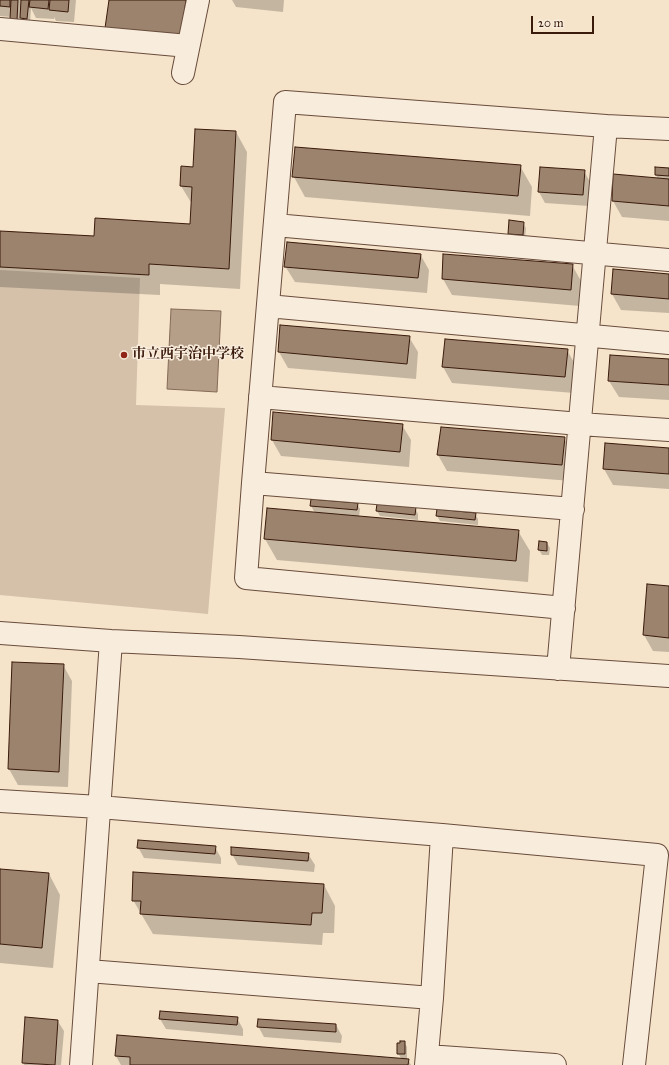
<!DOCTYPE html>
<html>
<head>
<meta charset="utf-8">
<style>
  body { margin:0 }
  #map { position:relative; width:669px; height:1065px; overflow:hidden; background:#f5e3ca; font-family:"IM FELL Great Primer",serif }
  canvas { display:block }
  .scale { position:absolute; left:531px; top:16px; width:63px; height:18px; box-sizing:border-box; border:2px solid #3a1a0b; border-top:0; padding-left:5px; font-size:12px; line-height:14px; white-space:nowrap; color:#3a1a0b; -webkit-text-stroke:3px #f8eddd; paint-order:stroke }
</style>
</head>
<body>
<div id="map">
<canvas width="669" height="1065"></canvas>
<div class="scale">20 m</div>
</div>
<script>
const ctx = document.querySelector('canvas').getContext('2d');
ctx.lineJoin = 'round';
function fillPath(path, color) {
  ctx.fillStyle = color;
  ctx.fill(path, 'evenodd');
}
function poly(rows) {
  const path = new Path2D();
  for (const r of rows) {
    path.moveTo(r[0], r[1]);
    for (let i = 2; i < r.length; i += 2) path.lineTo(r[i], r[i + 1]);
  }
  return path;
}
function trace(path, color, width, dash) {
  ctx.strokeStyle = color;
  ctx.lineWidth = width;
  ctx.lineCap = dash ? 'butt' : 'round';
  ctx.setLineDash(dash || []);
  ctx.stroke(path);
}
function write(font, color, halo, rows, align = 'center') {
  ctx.font = font + ' "IM FELL Great Primer","Noto Serif JP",serif';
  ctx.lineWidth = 3;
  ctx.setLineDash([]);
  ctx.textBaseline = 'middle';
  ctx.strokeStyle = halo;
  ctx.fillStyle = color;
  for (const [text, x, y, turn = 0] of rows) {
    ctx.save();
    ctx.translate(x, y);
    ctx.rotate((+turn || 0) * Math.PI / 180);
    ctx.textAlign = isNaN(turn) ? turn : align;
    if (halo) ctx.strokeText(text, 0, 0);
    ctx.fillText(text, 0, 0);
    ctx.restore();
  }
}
fillPath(poly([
  [0,270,140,278,136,405,225,408,208,614,0,595]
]), '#d5c1aa');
const water = poly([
  [171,309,221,311,217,392,167,389,171,309]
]);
fillPath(water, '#b59f89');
trace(water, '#846a57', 1);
fillPath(poly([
  [0,0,76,0,74,22,56,21,54,17,54,19,36,18,31,8,30,23,24,23,20,17,20,24,11,17,0,16],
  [232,0,284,0,283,12,236,7],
  [236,132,247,152,240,289,160,284,160,295,0,287,0,232,95,237,191,225,192,204,181,186,194,168],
  [520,166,532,187,530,216,305,197,294,177],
  [669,169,669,221,622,217,613,201,658,179,656,175],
  [584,171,590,182,589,206,545,203,539,192],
  [523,223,526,228,525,239,512,238,509,233],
  [420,254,429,270,427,293,295,282,285,266],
  [444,255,572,265,581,281,580,306,452,295,443,279],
  [669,275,669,313,621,310,612,294],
  [281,326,409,337,418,352,416,379,288,368,279,352],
  [567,350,576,366,574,393,452,383,443,367],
  [669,360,669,400,619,397,609,381],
  [274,413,402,425,411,440,409,467,281,456,272,440],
  [564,438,573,454,571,481,447,471,438,455],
  [669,449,669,489,613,485,604,469],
  [357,504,360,509,359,517,518,531,530,551,528,582,277,560,265,539,268,509,315,513,311,506],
  [415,508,418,514,418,520,380,516,377,511],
  [475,514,478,519,478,525,440,521,437,516],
  [547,543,550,548,549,555,542,555,539,550],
  [648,585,669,587,669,652,653,651,644,635],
  [13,663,63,665,72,681,68,787,18,785,9,769],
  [138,847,215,847,221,858,221,864,144,858],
  [232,854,308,854,315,865,314,872,238,865],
  [0,870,49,874,60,895,53,968,0,963],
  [324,885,335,906,334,933,323,933,322,945,153,934,133,900],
  [237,1018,243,1029,243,1036,166,1029,160,1019],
  [57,1020,64,1031,61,1065,24,1065,23,1062],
  [336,1025,342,1036,341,1043,264,1037,258,1026],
  [404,1042,407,1047,407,1060,408,1060,411,1065,121,1065,116,1056,402,1060,398,1053,401,1045]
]), '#0003');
const building = poly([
  [0,0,10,0,10,7,0,6,0,0],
  [11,0,18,0,17,20,10,19,11,0],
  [21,0,29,0,27,19,20,18,21,0],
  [30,0,49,0,48,9,29,7,30,0],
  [50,0,69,0,68,12,49,10,50,0],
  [109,0,186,0,181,37,105,28,109,0],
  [195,129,236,131,229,269,149,264,149,275,0,267,0,231,94,236,95,218,190,224,192,187,180,186,181,166,193,167,195,129],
  [295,147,521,165,518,196,292,177,295,147],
  [540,167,585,170,583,195,538,192,540,167],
  [655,167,669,168,669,176,655,175,655,167],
  [613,174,669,179,669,206,612,201,613,174],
  [509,220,524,222,523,235,508,234,509,220],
  [287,242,421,254,418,278,284,267,287,242],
  [443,254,573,264,571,290,442,279,443,254],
  [613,269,669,274,669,299,611,294,613,269],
  [280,325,410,336,407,364,278,352,280,325],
  [445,339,568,349,565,377,442,367,445,339],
  [610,355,669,359,669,385,608,381,610,355],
  [273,412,403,424,400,452,271,440,273,412],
  [441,427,565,437,562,465,437,455,441,427],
  [605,443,669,448,669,474,603,469,605,443],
  [311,499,358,503,357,510,310,506,311,499],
  [377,504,416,507,415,515,376,511,377,504],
  [267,508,519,530,516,561,264,539,267,508],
  [437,509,476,513,475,520,436,516,437,509],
  [539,541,547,542,547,551,538,550,539,541],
  [647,584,669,586,669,638,643,635,647,584],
  [12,662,64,664,59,772,8,769,12,662],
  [138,840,216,846,215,854,137,848,138,840],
  [231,847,309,853,308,861,231,855,231,847],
  [0,869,49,873,42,948,0,944,0,869],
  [133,872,324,884,322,913,312,913,311,925,140,914,141,901,132,901,133,872],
  [160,1011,238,1017,237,1025,159,1019,160,1011],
  [25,1017,58,1020,55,1065,22,1063,25,1017],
  [258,1019,336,1024,336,1032,257,1027,258,1019],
  [117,1035,409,1059,408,1065,130,1065,130,1057,115,1056,117,1035],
  [400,1041,405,1041,405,1054,397,1054,397,1043,400,1043,400,1041]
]);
fillPath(building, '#9b836e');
trace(building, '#3a1a0b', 1);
const minor = poly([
  [0,29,188,46],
  [183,73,198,0],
  [275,225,669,260],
  [268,306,669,343],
  [260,397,580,424,669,430],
  [253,483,573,509],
  [564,608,246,578,253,483,285,102,606,126,669,129],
  [0,633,111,641,239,647,669,676],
  [558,669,606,126],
  [0,801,99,807,442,835,432,998,426,1065],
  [442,835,657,855,634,1065],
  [88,971,432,998],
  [427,1056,555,1065],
  [81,1065,111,641]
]);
trace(minor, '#694c3b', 24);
trace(minor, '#f8eddd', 22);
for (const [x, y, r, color] of [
  [124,355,4,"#8f2418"]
]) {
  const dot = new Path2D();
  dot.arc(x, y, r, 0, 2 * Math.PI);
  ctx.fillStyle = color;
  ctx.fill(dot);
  trace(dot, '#f8eddd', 1.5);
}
write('bold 14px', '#3a1a0b', '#f8eddd', [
  ["市立西宇治中学校",132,355]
], 'left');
</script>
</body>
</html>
